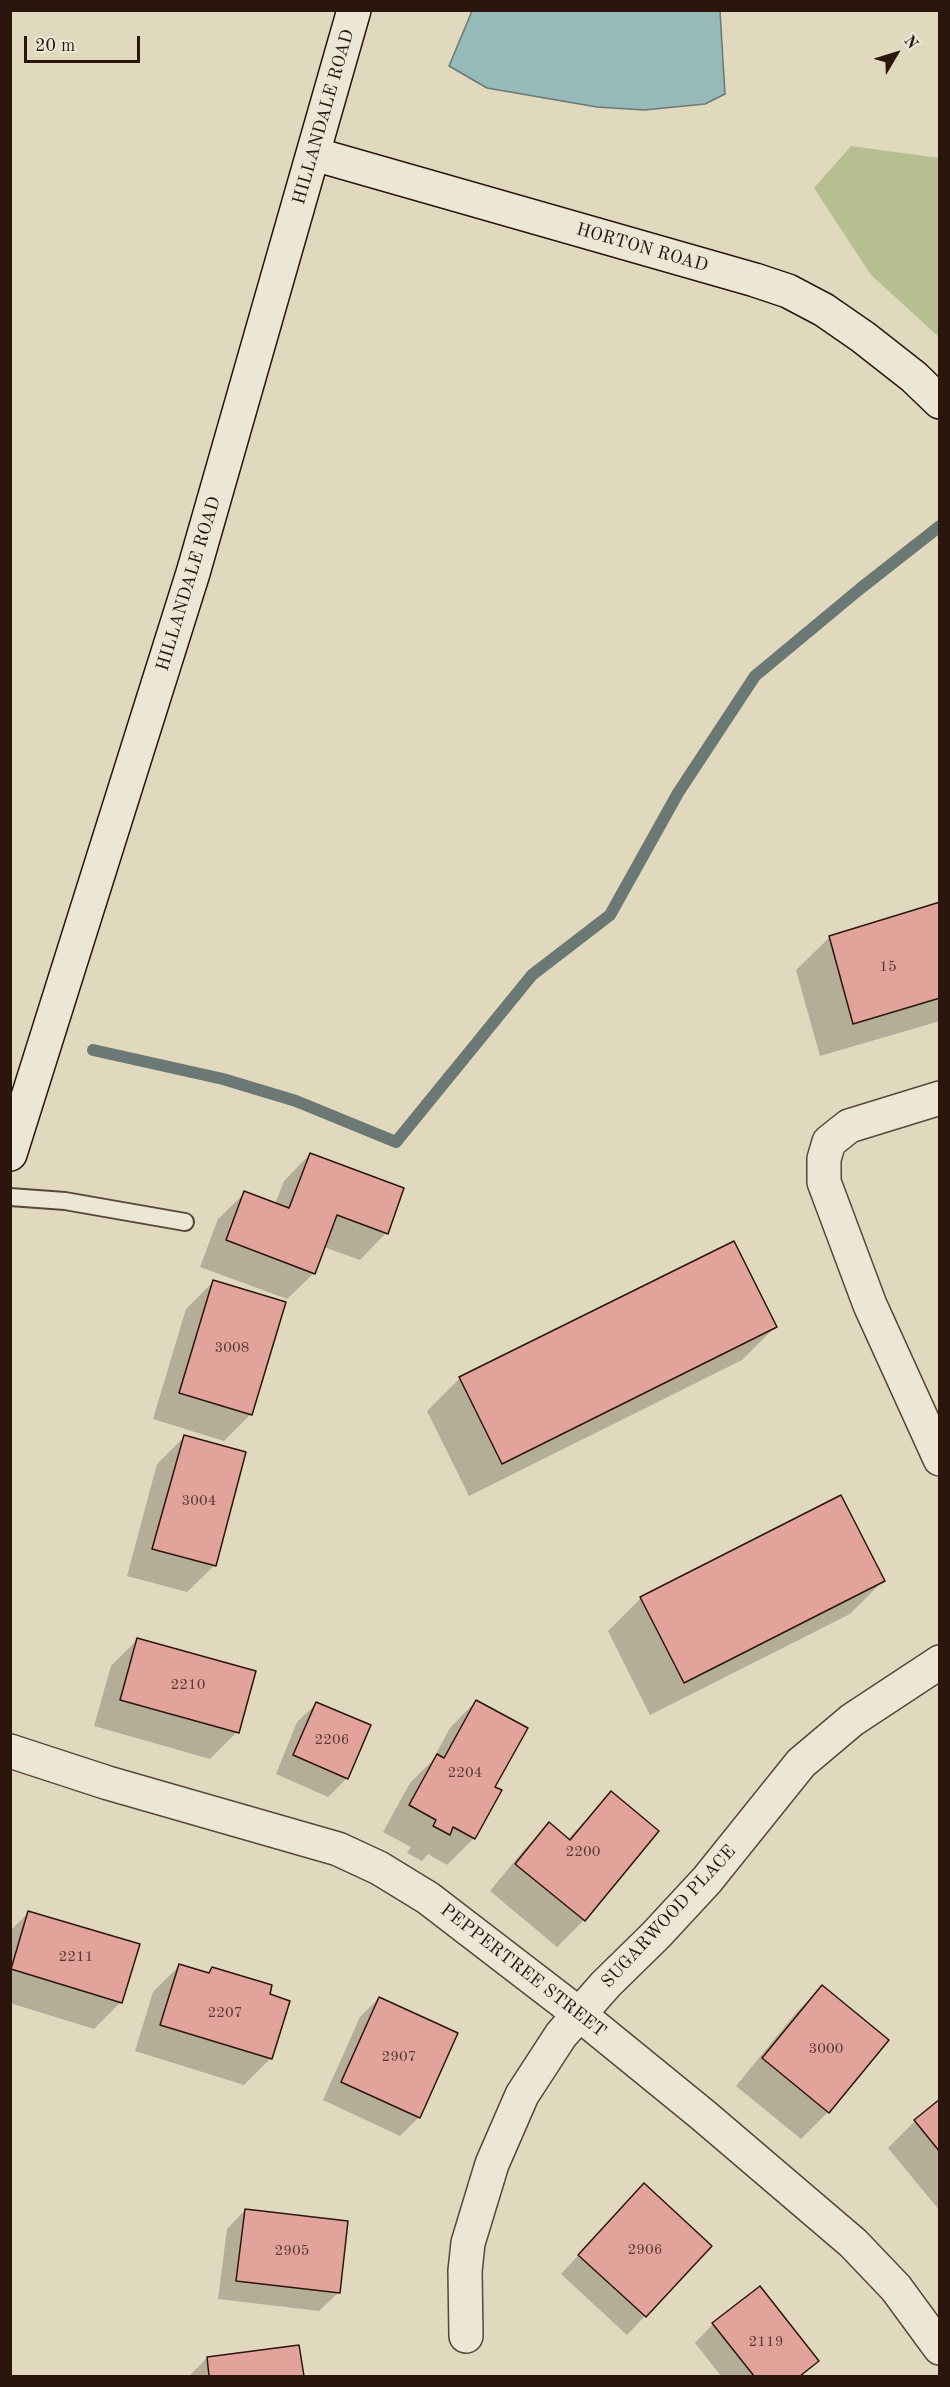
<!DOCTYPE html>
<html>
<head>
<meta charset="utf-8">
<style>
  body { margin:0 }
  #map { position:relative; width:950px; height:2387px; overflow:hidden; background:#e1d9be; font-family:"Old Standard TT",serif }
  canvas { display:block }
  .frame { position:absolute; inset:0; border:12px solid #2a160c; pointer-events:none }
  .north { position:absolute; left:866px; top:24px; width:60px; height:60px; -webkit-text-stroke:4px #ece6d5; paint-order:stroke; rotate:52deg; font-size:16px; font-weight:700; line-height:24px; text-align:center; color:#2a160c }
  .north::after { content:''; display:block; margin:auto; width:21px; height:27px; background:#2a160c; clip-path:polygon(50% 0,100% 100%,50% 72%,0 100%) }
  .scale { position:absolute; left:24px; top:36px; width:116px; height:27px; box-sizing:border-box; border:3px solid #2a160c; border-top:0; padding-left:8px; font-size:18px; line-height:21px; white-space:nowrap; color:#2a160c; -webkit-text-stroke:4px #ece6d5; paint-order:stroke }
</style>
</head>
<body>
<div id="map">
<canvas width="950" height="2387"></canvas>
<div class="frame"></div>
<div class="north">N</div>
<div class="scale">20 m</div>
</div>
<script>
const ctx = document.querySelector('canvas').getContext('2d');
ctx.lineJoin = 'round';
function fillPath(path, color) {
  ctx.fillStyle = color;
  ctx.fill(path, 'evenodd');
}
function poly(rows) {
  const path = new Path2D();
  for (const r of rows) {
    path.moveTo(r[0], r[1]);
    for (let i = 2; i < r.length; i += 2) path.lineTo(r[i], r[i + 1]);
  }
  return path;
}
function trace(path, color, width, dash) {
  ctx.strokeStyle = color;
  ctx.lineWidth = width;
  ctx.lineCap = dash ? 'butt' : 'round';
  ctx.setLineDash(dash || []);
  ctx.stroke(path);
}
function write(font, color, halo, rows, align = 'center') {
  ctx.font = font + ' "Old Standard TT",serif';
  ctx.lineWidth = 5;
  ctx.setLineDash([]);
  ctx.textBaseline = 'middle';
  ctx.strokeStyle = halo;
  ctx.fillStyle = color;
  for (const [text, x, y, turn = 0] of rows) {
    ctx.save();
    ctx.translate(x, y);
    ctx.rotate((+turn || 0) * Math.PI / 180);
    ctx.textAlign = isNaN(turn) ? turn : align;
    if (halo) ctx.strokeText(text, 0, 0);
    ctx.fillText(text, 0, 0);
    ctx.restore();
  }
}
fillPath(poly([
  [851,146,939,158,939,337,871,275,814,188]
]), '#b5bf90');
const water = poly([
  [472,11,720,11,725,94,705,104,644,110,597,107,487,88,449,66,472,11]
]);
fillPath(water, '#96b9b9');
trace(water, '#6b7874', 1.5);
fillPath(poly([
  [940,904,940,1021,820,1056,796,970,830,937],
  [310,1154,403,1189,386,1233,360,1260,324,1247,314,1273,287,1299,200,1267,218,1219,245,1193,275,1204,284,1181],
  [213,1282,251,1414,224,1441,153,1419,186,1309],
  [775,1327,742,1360,469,1496,427,1411,460,1378],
  [184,1437,244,1453,214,1566,187,1592,127,1576,157,1464],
  [883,1581,850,1614,650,1715,608,1631,641,1598],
  [138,1639,237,1732,210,1759,94,1726,111,1666],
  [476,1701,493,1788,474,1838,447,1865,428,1854,422,1861,407,1853,411,1847,383,1832,410,1783,432,1761,450,1728],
  [316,1704,347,1778,328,1797,276,1774,297,1722],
  [611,1793,584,1920,557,1947,490,1891,523,1851,549,1824,568,1839],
  [28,1913,121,2002,94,2029,10,2003,10,1931],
  [180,1965,207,1974,212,1968,268,1995,271,2058,244,2085,135,2051,153,1992],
  [822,1987,887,2041,828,2112,801,2139,736,2086,795,2014],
  [379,1998,419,2117,400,2136,323,2100,360,2017],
  [940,2101,940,2211,888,2148,915,2121],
  [626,2204,645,2316,627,2335,561,2274],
  [245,2210,338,2293,319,2311,218,2299,227,2229],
  [713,2324,817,2361,802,2376,721,2376,695,2343],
  [298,2346,302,2376,189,2376,207,2358]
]), '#0003');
trace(poly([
  [93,1050,223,1079,296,1101,396,1142,532,975,610,915,678,793,755,676,861,588,940,526]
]), '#6b7874', 12);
const building = poly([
  [940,902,940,998,853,1024,829,936,940,902],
  [310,1153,404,1188,388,1234,337,1215,315,1274,226,1240,244,1191,289,1208,310,1153],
  [734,1241,777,1327,502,1464,459,1377,734,1241],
  [213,1280,286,1302,252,1415,179,1393,213,1280],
  [184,1435,246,1452,216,1566,152,1549,184,1435],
  [841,1495,885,1581,684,1683,640,1597,841,1495],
  [137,1638,256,1671,239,1733,120,1700,137,1638],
  [476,1700,528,1728,495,1787,502,1790,475,1839,453,1827,450,1835,433,1826,436,1820,409,1805,437,1754,444,1758,476,1700],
  [316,1702,371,1725,348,1779,293,1755,316,1702],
  [611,1791,659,1831,585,1921,515,1864,549,1822,570,1840,611,1791],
  [28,1911,140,1944,122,2003,11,1969,28,1911],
  [179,1964,209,1973,212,1967,272,1985,270,1994,290,2001,272,2059,160,2025,179,1964],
  [822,1985,889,2040,829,2113,762,2058,822,1985],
  [379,1997,458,2033,420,2118,341,2082,379,1997],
  [940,2099,940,2152,914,2120,940,2099],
  [644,2183,712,2246,646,2317,578,2255,644,2183],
  [245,2209,348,2221,340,2293,236,2281,245,2209],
  [760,2286,819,2361,800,2376,754,2376,712,2323,760,2286],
  [299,2345,304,2376,209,2376,207,2357,299,2345]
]);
fillPath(building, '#e2a49a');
trace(building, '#2a160c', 1.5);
const lane = poly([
  [10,1197,65,1201,185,1222]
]);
const street = poly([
  [940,1098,849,1126,829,1142,824,1159,824,1182,870,1305,940,1459],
  [10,1751,108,1783,338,1849,379,1868,428,1898,579,2014,703,2115,853,2243,896,2288,940,2348],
  [466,2336,465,2271,468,2243,492,2164,522,2095,561,2035,606,1984,656,1935,707,1880,801,1763,852,1720,940,1662]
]);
const secondary = poly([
  [314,154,755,280,788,291,824,310,863,337,914,377,940,402],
  [10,1154,193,573,354,10]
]);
trace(lane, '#584738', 20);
trace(street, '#584738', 36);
trace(secondary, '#2a160c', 36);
trace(lane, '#ece6d5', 16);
trace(street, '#ece6d5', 33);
trace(secondary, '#ece6d5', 33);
write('15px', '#583a30', null, [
  ["15",888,967],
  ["3008",232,1348],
  ["3004",199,1501],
  ["2210",188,1685],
  ["2206",332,1740],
  ["2204",465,1773],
  ["2200",583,1852],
  ["2211",76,1957],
  ["2207",225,2013],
  ["3000",826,2049],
  ["2907",399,2057],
  ["2906",645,2250],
  ["2905",292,2251],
  ["2119",766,2342]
]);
write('18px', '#2a160c', '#ece6d5', [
  ["HILLANDALE ROAD",324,117,-74],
  ["HORTON ROAD",642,248,16],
  ["HILLANDALE ROAD",189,584,-73],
  ["SUGARWOOD PLACE",669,1917,-47],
  ["PEPPERTREE STREET",523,1971,38]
]);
</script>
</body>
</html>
